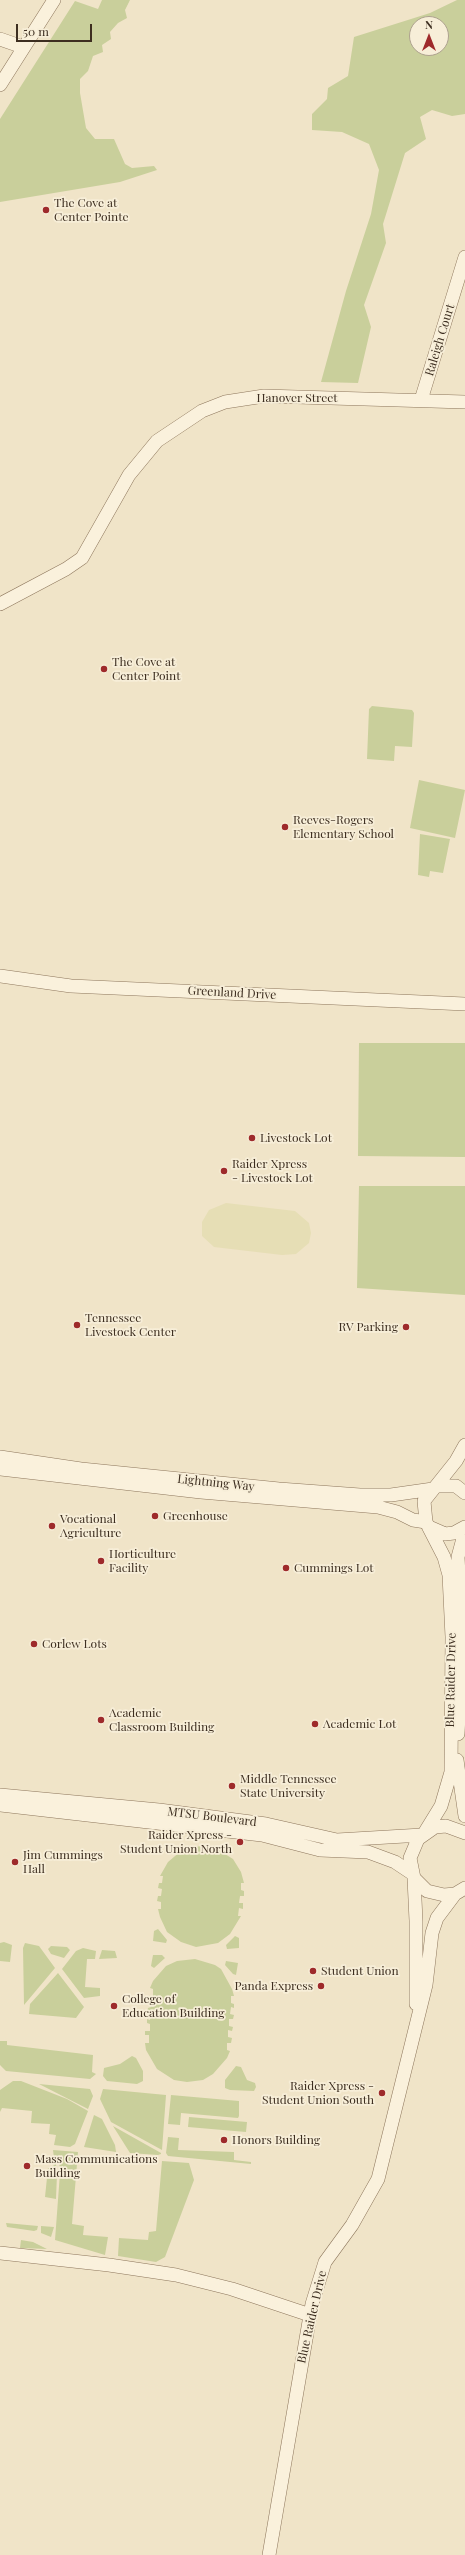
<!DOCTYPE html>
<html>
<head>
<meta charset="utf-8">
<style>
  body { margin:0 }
  #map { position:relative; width:465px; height:2555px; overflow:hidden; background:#f0e4c8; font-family:"Playfair Display",serif }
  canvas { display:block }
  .north { position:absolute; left:409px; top:16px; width:40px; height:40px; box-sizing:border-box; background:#f7eed8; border:1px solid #ada18e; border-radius:50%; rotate:0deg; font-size:11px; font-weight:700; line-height:16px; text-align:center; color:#3d2e20 }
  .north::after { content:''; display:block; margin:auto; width:14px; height:18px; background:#9e2a2b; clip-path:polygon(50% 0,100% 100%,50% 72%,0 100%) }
  .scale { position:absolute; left:16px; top:24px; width:76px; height:18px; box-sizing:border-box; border:2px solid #3d2e20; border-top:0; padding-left:5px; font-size:12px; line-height:14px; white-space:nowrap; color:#3d2e20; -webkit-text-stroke:3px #f7eed8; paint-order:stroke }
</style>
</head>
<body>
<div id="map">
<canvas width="465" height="2555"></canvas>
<div class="north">N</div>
<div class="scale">50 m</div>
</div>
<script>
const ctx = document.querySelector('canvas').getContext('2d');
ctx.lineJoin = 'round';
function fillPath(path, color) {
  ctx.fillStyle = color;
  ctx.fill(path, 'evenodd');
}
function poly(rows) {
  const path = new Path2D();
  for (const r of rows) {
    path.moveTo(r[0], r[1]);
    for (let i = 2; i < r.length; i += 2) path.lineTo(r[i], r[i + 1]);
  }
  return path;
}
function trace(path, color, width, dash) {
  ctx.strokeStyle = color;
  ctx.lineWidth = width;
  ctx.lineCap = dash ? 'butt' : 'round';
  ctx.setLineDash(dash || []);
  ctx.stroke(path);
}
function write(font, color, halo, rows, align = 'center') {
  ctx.font = font + ' "Playfair Display",serif';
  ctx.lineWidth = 3.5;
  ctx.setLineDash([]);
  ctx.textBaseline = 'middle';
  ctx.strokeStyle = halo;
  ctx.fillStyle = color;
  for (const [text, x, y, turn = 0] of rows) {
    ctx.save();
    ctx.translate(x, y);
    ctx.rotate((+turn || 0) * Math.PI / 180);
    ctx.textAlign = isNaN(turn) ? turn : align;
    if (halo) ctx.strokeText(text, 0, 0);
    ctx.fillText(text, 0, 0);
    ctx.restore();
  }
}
fillPath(poly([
  [226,1203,295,1211,309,1223,311,1233,309,1243,296,1254,282,1255,214,1247,202,1236,202,1222,209,1210]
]), '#e6deb5');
fillPath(poly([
  [102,0,130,0,125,10,127,18,118,23,110,32,111,39,102,45,103,52,93,56,88,71,80,79,80,93,86,128,95,139,114,139,125,164,132,168,154,166,157,170,120,182,0,202,0,119,75,1,98,9],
  [457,0,465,0,465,114,452,116,432,110,420,117,426,139,405,153,383,224,386,243,364,305,371,327,358,383,321,382,346,291,371,214,379,170,369,144,342,132,312,130,312,114,327,99,328,88,348,76,354,37,430,13],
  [417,24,441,24,441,48,417,48],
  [372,706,412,710,414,713,412,747,395,746,394,761,367,759,369,709],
  [419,780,465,790,455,838,410,828],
  [420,834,450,839,443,873,430,871,429,877,418,875],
  [359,1043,465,1043,465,1157,358,1156],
  [359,1186,465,1186,465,1295,357,1288],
  [200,1846,217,1849,233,1859,241,1872,244,1883,241,1883,241,1890,244,1891,244,1896,240,1896,239,1903,243,1903,243,1909,239,1908,238,1916,241,1916,230,1934,218,1943,196,1947,181,1942,167,1932,160,1917,158,1909,161,1909,161,1902,157,1901,158,1896,161,1896,162,1889,158,1888,159,1883,162,1883,163,1876,160,1876,168,1862,181,1851],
  [158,1929,167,1940,166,1943,153,1941,154,1931],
  [235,1936,239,1938,239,1948,227,1949,226,1945],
  [4,1942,12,1945,10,1962,0,1961,0,1943],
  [25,1943,39,1946,55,1968,24,2005,23,1948],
  [51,1946,67,1947,70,1950,64,1958,51,1954,48,1949],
  [83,1948,96,1951,95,1959,87,1959,85,1987,100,1988,100,1996,84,1998,62,1969,76,1951],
  [102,1950,115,1951,117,1958,99,1959],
  [153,1955,162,1955,165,1958,154,1968,151,1966],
  [195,1959,215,1965,221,1969,232,1989,234,1996,231,1996,231,2003,234,2004,234,2008,231,2007,230,2014,234,2015,233,2019,229,2019,229,2026,233,2027,232,2031,228,2030,228,2037,232,2038,231,2043,227,2043,227,2050,230,2051,227,2058,213,2074,203,2080,187,2082,174,2080,157,2069,146,2050,145,2043,149,2043,149,2035,145,2035,145,2031,150,2031,150,2024,147,2023,147,2019,150,2020,151,2012,147,2012,148,2008,151,2007,152,2001,148,2000,149,1996,153,1996,153,1989,150,1988,153,1981,166,1966,177,1961],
  [226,1961,238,1963,236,1975,233,1974,225,1965],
  [58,1973,84,2007,76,2018,29,2014,30,2004],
  [0,2041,7,2041,7,2045,93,2055,92,2072,96,2074,90,2079,6,2071,0,2065],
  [132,2056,136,2058,143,2071,143,2081,137,2084,107,2081,103,2076,104,2068,120,2064],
  [236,2066,241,2067,247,2080,255,2083,256,2087,254,2091,230,2090,225,2088,225,2080],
  [13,2081,21,2081,67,2099,88,2111,75,2144,70,2147,54,2145,56,2135,49,2134,50,2124,31,2123,32,2111,2,2108,0,2112,0,2090],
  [39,2084,90,2089,93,2096,88,2109],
  [103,2089,166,2095,162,2150,111,2122,100,2099],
  [171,2095,239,2101,239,2116,238,2118,181,2113,180,2125,168,2124],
  [94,2115,102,2119,115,2145,116,2152,84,2147],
  [189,2117,247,2122,246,2132,188,2127],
  [113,2126,161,2153,161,2154,158,2155,130,2153],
  [168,2137,179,2138,178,2150,234,2152,234,2160,251,2162,251,2164,168,2156,166,2153],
  [53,2150,78,2152,72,2224,84,2226,83,2235,108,2237,105,2255,55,2240,60,2173,59,2161,54,2158],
  [162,2161,189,2163,194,2180,165,2257,156,2262,118,2256,119,2238,148,2240,149,2232,156,2231],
  [54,2163,56,2164,57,2174,56,2199,45,2197,48,2168,53,2169],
  [6,2223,38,2226,37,2230,34,2231,7,2227],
  [41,2226,54,2227,51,2237,41,2233],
  [21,2240,33,2242,47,2249,20,2248]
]), '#c9cf9b');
const minor = poly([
  [0,39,23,47],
  [0,85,54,0],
  [421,400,465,257],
  [0,604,66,569,82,558,129,475,157,441,202,411,225,402,264,396,465,402],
  [0,976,71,986,465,1004],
  [0,1457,81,1469,279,1489,360,1495,391,1495,433,1489],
  [0,1469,201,1492,378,1507,397,1512,413,1520,426,1522],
  [436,1486,456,1486,465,1493],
  [429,1527,445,1534,454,1533,465,1527],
  [458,1734,463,1643,458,1557,465,1531],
  [457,1760,465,1816],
  [0,1795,159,1810,266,1824,337,1840,422,1835],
  [0,1805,262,1835,320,1850,368,1852,395,1862,413,1874],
  [425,1832,441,1806,451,1772,452,1637,449,1575,444,1557,426,1522,424,1501,456,1461,465,1445],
  [465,1833,446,1826,435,1827,418,1839,410,1858,414,1878,427,1891,444,1895,455,1894,465,1888],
  [414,1878,416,1921,416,2004],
  [0,2253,109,2265,176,2275,232,2289,310,2315],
  [269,2555,312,2304,325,2262,352,2225,378,2179,426,1985,432,1933,437,1918,455,1894]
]);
trace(minor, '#8d765c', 14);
trace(minor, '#faf1dc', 13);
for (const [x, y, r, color] of [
  [46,210,4,"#9e2a2b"],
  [104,669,4,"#9e2a2b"],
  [285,827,4,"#9e2a2b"],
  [252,1138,4,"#9e2a2b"],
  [224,1171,4,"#9e2a2b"],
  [77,1325,4,"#9e2a2b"],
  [406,1327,4,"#9e2a2b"],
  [155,1516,4,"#9e2a2b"],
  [52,1526,4,"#9e2a2b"],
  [101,1561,4,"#9e2a2b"],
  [286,1568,4,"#9e2a2b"],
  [34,1644,4,"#9e2a2b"],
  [101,1720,4,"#9e2a2b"],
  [315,1724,4,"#9e2a2b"],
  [232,1786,4,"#9e2a2b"],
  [240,1842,4,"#9e2a2b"],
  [15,1862,4,"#9e2a2b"],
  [313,1971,4,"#9e2a2b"],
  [321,1986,4,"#9e2a2b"],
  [114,2006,4,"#9e2a2b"],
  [382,2093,4,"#9e2a2b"],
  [224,2140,4,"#9e2a2b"],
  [27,2166,4,"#9e2a2b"]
]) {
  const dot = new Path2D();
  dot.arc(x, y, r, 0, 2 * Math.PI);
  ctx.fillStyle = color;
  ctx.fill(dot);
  trace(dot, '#f7eed8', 1.5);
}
write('12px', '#3d2e20', '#f7eed8', [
  ["The Cove at",54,203],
  ["Center Pointe",54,217],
  ["The Cove at",112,662],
  ["Center Point",112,676],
  ["Reeves-Rogers",293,820],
  ["Elementary School",293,834],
  ["Livestock Lot",260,1138],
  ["Raider Xpress",232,1164],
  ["- Livestock Lot",232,1178],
  ["Tennessee",85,1318],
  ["Livestock Center",85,1332],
  ["RV Parking",398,1327,"right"],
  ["Greenhouse",163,1516],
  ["Vocational",60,1519],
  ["Agriculture",60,1533],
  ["Horticulture",109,1554],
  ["Facility",109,1568],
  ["Cummings Lot",294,1568],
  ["Corlew Lots",42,1644],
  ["Academic",109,1713],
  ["Classroom Building",109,1727],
  ["Academic Lot",323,1724],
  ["Middle Tennessee",240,1779],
  ["State University",240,1793],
  ["Raider Xpress -",232,1835,"right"],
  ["Student Union North",232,1849,"right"],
  ["Jim Cummings",23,1855],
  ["Hall",23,1869],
  ["Student Union",321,1971],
  ["Panda Express",313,1986,"right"],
  ["College of",122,1999],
  ["Education Building",122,2013],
  ["Raider Xpress -",374,2086,"right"],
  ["Student Union South",374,2100,"right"],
  ["Honors Building",232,2140],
  ["Mass Communications",35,2159],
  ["Building",35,2173]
], 'left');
write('12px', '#3d2e20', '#f7eed8', [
  ["Raleigh Court",440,340,-73],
  ["Hanover Street",297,398],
  ["Greenland Drive",232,993,3],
  ["Lightning Way",216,1483,6],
  ["Blue Raider Drive",451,1680,-89],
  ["MTSU Boulevard",212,1817,7],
  ["Blue Raider Drive",312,2317,-77]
]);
</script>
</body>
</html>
